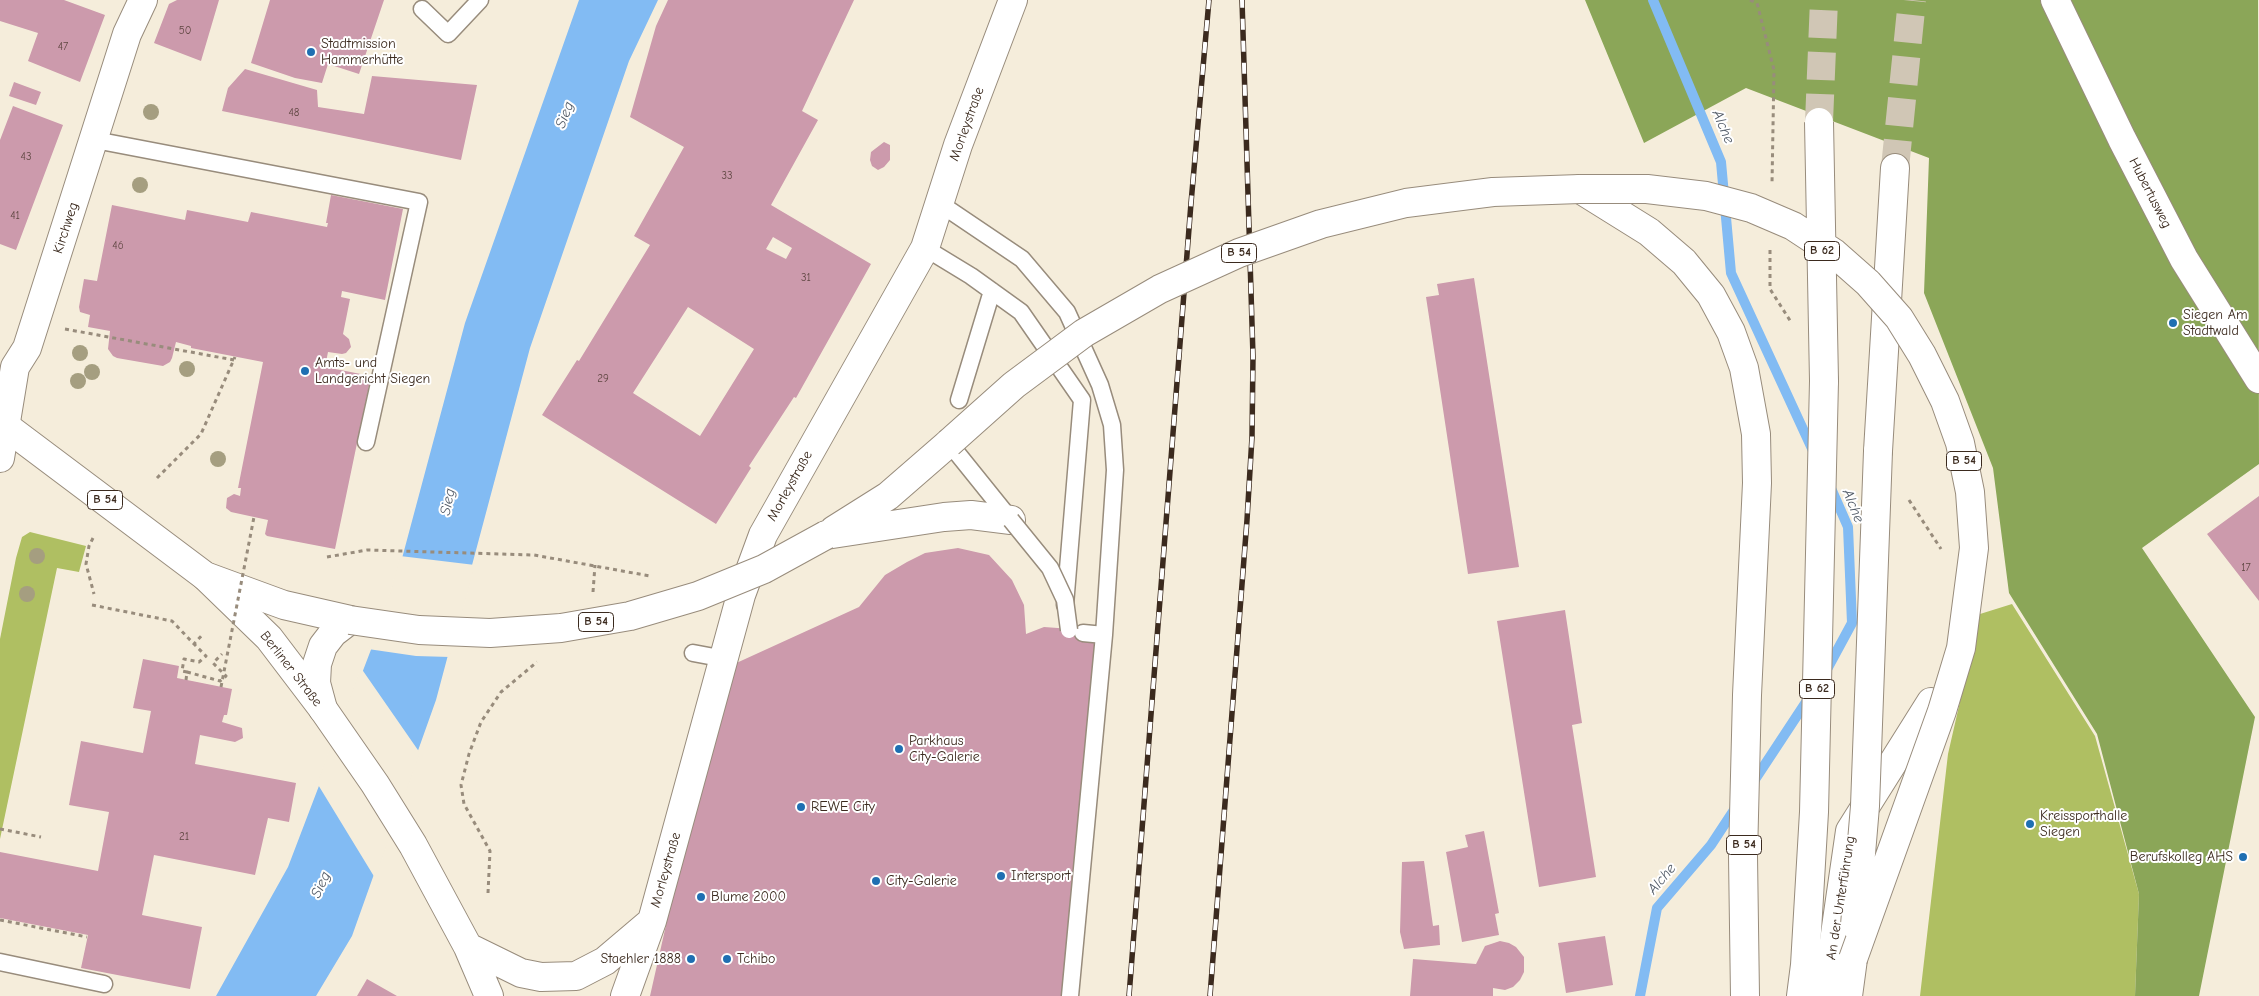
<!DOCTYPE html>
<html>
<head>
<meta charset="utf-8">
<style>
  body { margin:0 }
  canvas { display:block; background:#f5eddb }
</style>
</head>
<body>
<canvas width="2259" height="996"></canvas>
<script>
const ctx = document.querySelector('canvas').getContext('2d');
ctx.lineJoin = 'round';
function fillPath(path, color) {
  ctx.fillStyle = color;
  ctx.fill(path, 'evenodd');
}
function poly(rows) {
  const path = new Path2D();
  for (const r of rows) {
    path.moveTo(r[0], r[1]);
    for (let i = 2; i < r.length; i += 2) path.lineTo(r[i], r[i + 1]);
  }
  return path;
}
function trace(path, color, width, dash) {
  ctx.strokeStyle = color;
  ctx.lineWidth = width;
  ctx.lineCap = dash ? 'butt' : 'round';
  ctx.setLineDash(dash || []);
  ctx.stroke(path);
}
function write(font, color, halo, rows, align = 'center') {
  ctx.font = font + ' "Comic Neue",sans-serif';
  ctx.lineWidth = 4;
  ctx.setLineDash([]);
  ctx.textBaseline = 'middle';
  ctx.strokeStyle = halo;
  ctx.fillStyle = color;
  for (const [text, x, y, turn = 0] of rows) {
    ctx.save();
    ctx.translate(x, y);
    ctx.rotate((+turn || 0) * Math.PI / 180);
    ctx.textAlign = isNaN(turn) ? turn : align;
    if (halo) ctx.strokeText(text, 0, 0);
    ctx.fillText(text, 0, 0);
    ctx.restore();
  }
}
fillPath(poly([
  [30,532,86,546,79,572,57,568,0,839,0,639,16,558,22,537],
  [2012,604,2095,736,2139,894,2135,996,1920,996,1948,754,1980,614]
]), '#afbf62');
fillPath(poly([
  [1585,0,2258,0,2259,464,2142,548,2255,717,2199,996,2135,996,2139,894,2097,734,2009,593,1993,468,1924,293,1929,158,1746,88,1644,143]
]), '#8ba658');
fillPath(poly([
  [579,0,658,0,629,61,530,348,436,700,352,936,316,996,216,996,288,867,393,592,465,323]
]), '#82bbf3');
fillPath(poly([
  [400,556,475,565,450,657,416,656,368,649,391,591],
  [361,668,420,753,375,878,317,783]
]), '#f5eddb');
trace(poly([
  [1653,0,1721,162,1731,273,1814,453],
  [1826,671,1852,623,1848,527,1830,486],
  [1752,784,1810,696],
  [1640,996,1657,908,1711,845,1738,804]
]), '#82bbf3', 10);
fillPath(poly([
  [0,0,64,0,105,15,80,82,28,61,38,33,0,21],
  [177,0,219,0,201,61,154,43,169,4],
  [270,0,384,0,359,74,328,64,322,83,295,78,251,63],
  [668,0,854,0,802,111,818,120,771,205,871,264,796,398,794,397,749,466,751,468,716,524,542,415,577,360,579,361,650,245,634,236,684,147,630,117,656,26],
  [773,237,792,248,786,259,766,249],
  [688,307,754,349,700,436,633,393],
  [245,69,317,90,318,107,364,114,372,76,477,85,461,160,222,111,228,88],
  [14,82,41,92,36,105,9,96],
  [13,106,63,125,16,250,0,244,0,140],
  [884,142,890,145,890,160,884,167,878,170,872,166,870,160,871,152],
  [331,195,403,209,385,300,342,291,341,297,350,299,343,334,349,339,351,347,346,353,342,354,328,352,325,367,371,376,335,549,267,536,265,534,268,520,231,512,226,508,227,498,234,494,240,496,241,488,238,488,263,362,191,348,191,346,176,342,172,358,170,362,163,366,117,358,113,356,108,349,110,331,88,327,90,315,80,312,79,307,84,279,97,281,112,205,185,220,187,210,248,222,251,212,327,227,328,223,326,223],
  [1474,278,1519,567,1468,574,1426,297,1439,295,1437,284],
  [2259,496,2259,601,2207,534],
  [958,548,989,555,1012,580,1024,605,1026,634,1044,627,1099,631,1064,996,650,996,687,832,732,665,859,607,885,575,907,562,925,553],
  [1565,610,1582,723,1572,725,1596,877,1539,887,1497,621],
  [143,659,179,666,177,678,232,689,227,715,224,715,222,722,242,728,243,738,235,742,200,735,195,764,296,783,289,822,268,818,255,875,154,855,142,915,202,927,190,989,81,968,88,935,0,918,0,852,98,871,109,812,69,805,81,741,143,753,151,711,133,708],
  [1484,831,1499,913,1495,914,1499,935,1462,942,1446,852,1468,847,1465,835],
  [1424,861,1433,926,1439,925,1440,945,1404,949,1400,932,1402,862],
  [1605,936,1613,985,1566,993,1558,943],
  [1500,941,1509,943,1516,947,1524,957,1524,972,1520,980,1513,987,1505,990,1493,988,1493,996,1410,996,1413,959,1476,964,1485,946],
  [367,979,397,996,357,996]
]), '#cc9aac');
trace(poly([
  [1819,122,1824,0],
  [1895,168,1912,0]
]), '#d0c6b5', 28, [28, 14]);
const lane = poly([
  [422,9,448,34,480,0],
  [95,140,419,202,366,442],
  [939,203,1022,259,1067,312,1100,385,1112,425,1115,470,1104,635,1070,996],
  [925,248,971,276,1021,312,1082,400,1065,605],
  [959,400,992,291],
  [949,443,1011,520],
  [1083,633,1104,635],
  [693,653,725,659],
  [0,962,104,984]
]);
const street = poly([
  [0,458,15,367,27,348,127,34,143,0],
  [1826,996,1850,831,1931,702]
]);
const secondary = poly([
  [2055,0,2122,139,2184,259,2259,379],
  [205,576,269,638,323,709,375,784,413,845,468,947,489,996],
  [468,947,521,973,541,977,576,976,605,961,651,922],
  [625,996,652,921,741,595,763,535,925,248,958,145,1013,0]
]);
const primary = poly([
  [0,422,205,576,284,605,350,620],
  [834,530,888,496,949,443],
  [826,535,944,517,971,515,1011,520],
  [323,709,316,683,317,664,323,646,333,633,350,620]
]);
const highway = poly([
  [1580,189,1649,232,1684,262,1711,295,1731,332,1744,368,1756,434,1757,483,1747,695,1743,856,1745,996],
  [1878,451,1895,168],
  [1801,996,1805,965,1814,812,1824,381],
  [1848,996,1853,959]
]);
trace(lane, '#988c7c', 19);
trace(street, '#988c7c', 30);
trace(secondary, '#988c7c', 30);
trace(primary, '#988c7c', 30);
trace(highway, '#988c7c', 30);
trace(poly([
  [1750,0,1757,3,1774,70,1772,184],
  [1770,250,1770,289,1791,322],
  [65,329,234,360],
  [157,478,201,434,235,357],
  [1909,500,1941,549],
  [93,538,89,546,86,564,94,594],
  [327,557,367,550,534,555,650,576],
  [593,592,595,565],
  [92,605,172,621,194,644,203,634],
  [187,672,220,681,226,676,213,663,222,654],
  [186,680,187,672,182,671,184,659,199,662,206,656,194,644],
  [0,829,41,837],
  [488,893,490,851,464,804,461,785,469,754,481,722,501,692,537,662],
  [0,920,87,937]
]), '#988c7c', 3, [4, 4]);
trace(lane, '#fff', 16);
trace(street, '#fff', 28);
trace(secondary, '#fff', 28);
trace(primary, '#fff', 28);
trace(highway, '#fff', 28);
const rail = poly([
  [1129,996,1191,203,1209,0],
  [1210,996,1247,520,1252,437,1253,356,1242,0]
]);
trace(rail, '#3b2a1e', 5.5);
trace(rail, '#fff', 4, [11]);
const laneBridge = poly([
  [1011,520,1050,568,1065,600,1069,630]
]);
const primaryBridge = poly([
  [949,443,1014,385,1084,333,1160,289,1239,253,1321,224,1406,203,1493,192,1580,189],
  [350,620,419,630,490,633,561,628,630,616,698,596,764,569,826,535]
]);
const highwayBridge = poly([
  [1819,122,1824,381],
  [1580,189,1647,189,1706,196,1751,208,1793,226,1834,253,1868,283,1899,318,1922,355,1945,401,1960,443,1970,492,1974,548,1961,648,1942,711,1853,959],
  [1855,925,1865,806,1878,451]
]);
trace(laneBridge, '#988c7c', 19, []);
trace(primaryBridge, '#988c7c', 30, []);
trace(highwayBridge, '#988c7c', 30, []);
trace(poly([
  [221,687,254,517]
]), '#988c7c', 3, [4, 4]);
trace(laneBridge, '#fff', 16);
trace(primaryBridge, '#fff', 28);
trace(highwayBridge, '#fff', 28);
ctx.fillStyle = '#a59e80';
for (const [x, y] of [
  [151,112],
  [140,185],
  [80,353],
  [187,369],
  [92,372],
  [78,381],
  [218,459],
  [37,556],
  [27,594]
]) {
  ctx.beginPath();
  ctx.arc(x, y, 8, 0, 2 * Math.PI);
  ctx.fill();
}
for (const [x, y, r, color] of [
  [311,52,5,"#1f6fb2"],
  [2173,323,5,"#1f6fb2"],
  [305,371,5,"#1f6fb2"],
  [899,749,5,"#1f6fb2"],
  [801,807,5,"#1f6fb2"],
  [2030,824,5,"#1f6fb2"],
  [2243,857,5,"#1f6fb2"],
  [1001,876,5,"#1f6fb2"],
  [876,881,5,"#1f6fb2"],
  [701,897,5,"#1f6fb2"],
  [691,959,5,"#1f6fb2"],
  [727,959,5,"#1f6fb2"]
]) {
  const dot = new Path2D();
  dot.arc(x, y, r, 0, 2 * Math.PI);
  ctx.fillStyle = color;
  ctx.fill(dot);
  trace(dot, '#fff', 2);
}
write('11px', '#5f4642', null, [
  ["50",185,31],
  ["47",63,47],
  ["48",294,113],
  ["43",26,157],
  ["33",727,176],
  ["41",15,216],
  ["46",118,246],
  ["31",806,278],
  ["29",603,379],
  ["17",2246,568],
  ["21",184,837]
]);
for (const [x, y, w] of [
  [1822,251,35],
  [1239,253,35],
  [1964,461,35],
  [105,500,35],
  [596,622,35],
  [1817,689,35],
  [1744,845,35]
]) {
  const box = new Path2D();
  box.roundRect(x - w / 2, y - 9.5, w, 19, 4);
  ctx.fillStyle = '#fff';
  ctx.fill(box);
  trace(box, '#3b2a1e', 1);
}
write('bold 12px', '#3b2a1e', null, [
  ["B 62",1822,251],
  ["B 54",1239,253],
  ["B 54",1964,461],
  ["B 54",105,500],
  ["B 54",596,622],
  ["B 62",1817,689],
  ["B 54",1744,845]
]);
write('14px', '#3b2a1e', '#fff', [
  ["Stadtmission",321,44],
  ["Hammerhütte",321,60],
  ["Siegen Am",2183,315],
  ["Stadtwald",2183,331],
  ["Amts- und",315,363],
  ["Landgericht Siegen",315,379],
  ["Parkhaus",909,741],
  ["City-Galerie",909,757],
  ["REWE City",811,807],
  ["Kreissporthalle",2040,816],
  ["Siegen",2040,832],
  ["Berufskolleg AHS",2233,857,"right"],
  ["Intersport",1011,876],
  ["City-Galerie",886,881],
  ["Blume 2000",711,897],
  ["Staehler 1888",681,959,"right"],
  ["Tchibo",737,959]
], 'left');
write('14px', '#3b2a1e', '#fff', [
  ["Morleystraße",967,124,-70],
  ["Hubertusweg",2150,193,63],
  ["Kirchweg",66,228,-72],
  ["Morleystraße",790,486,-61],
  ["Berliner Straße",291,669,52],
  ["Morleystraße",666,870,-74],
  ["An der Unterführung",1841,898,-81]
]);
write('italic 15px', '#545d69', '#fff', [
  ["Sieg",565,115,-69],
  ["Alche",1723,127,67],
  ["Sieg",448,502,-79],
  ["Alche",1853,506,68],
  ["Alche",1662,879,-50],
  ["Sieg",321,885,-66]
]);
</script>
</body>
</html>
